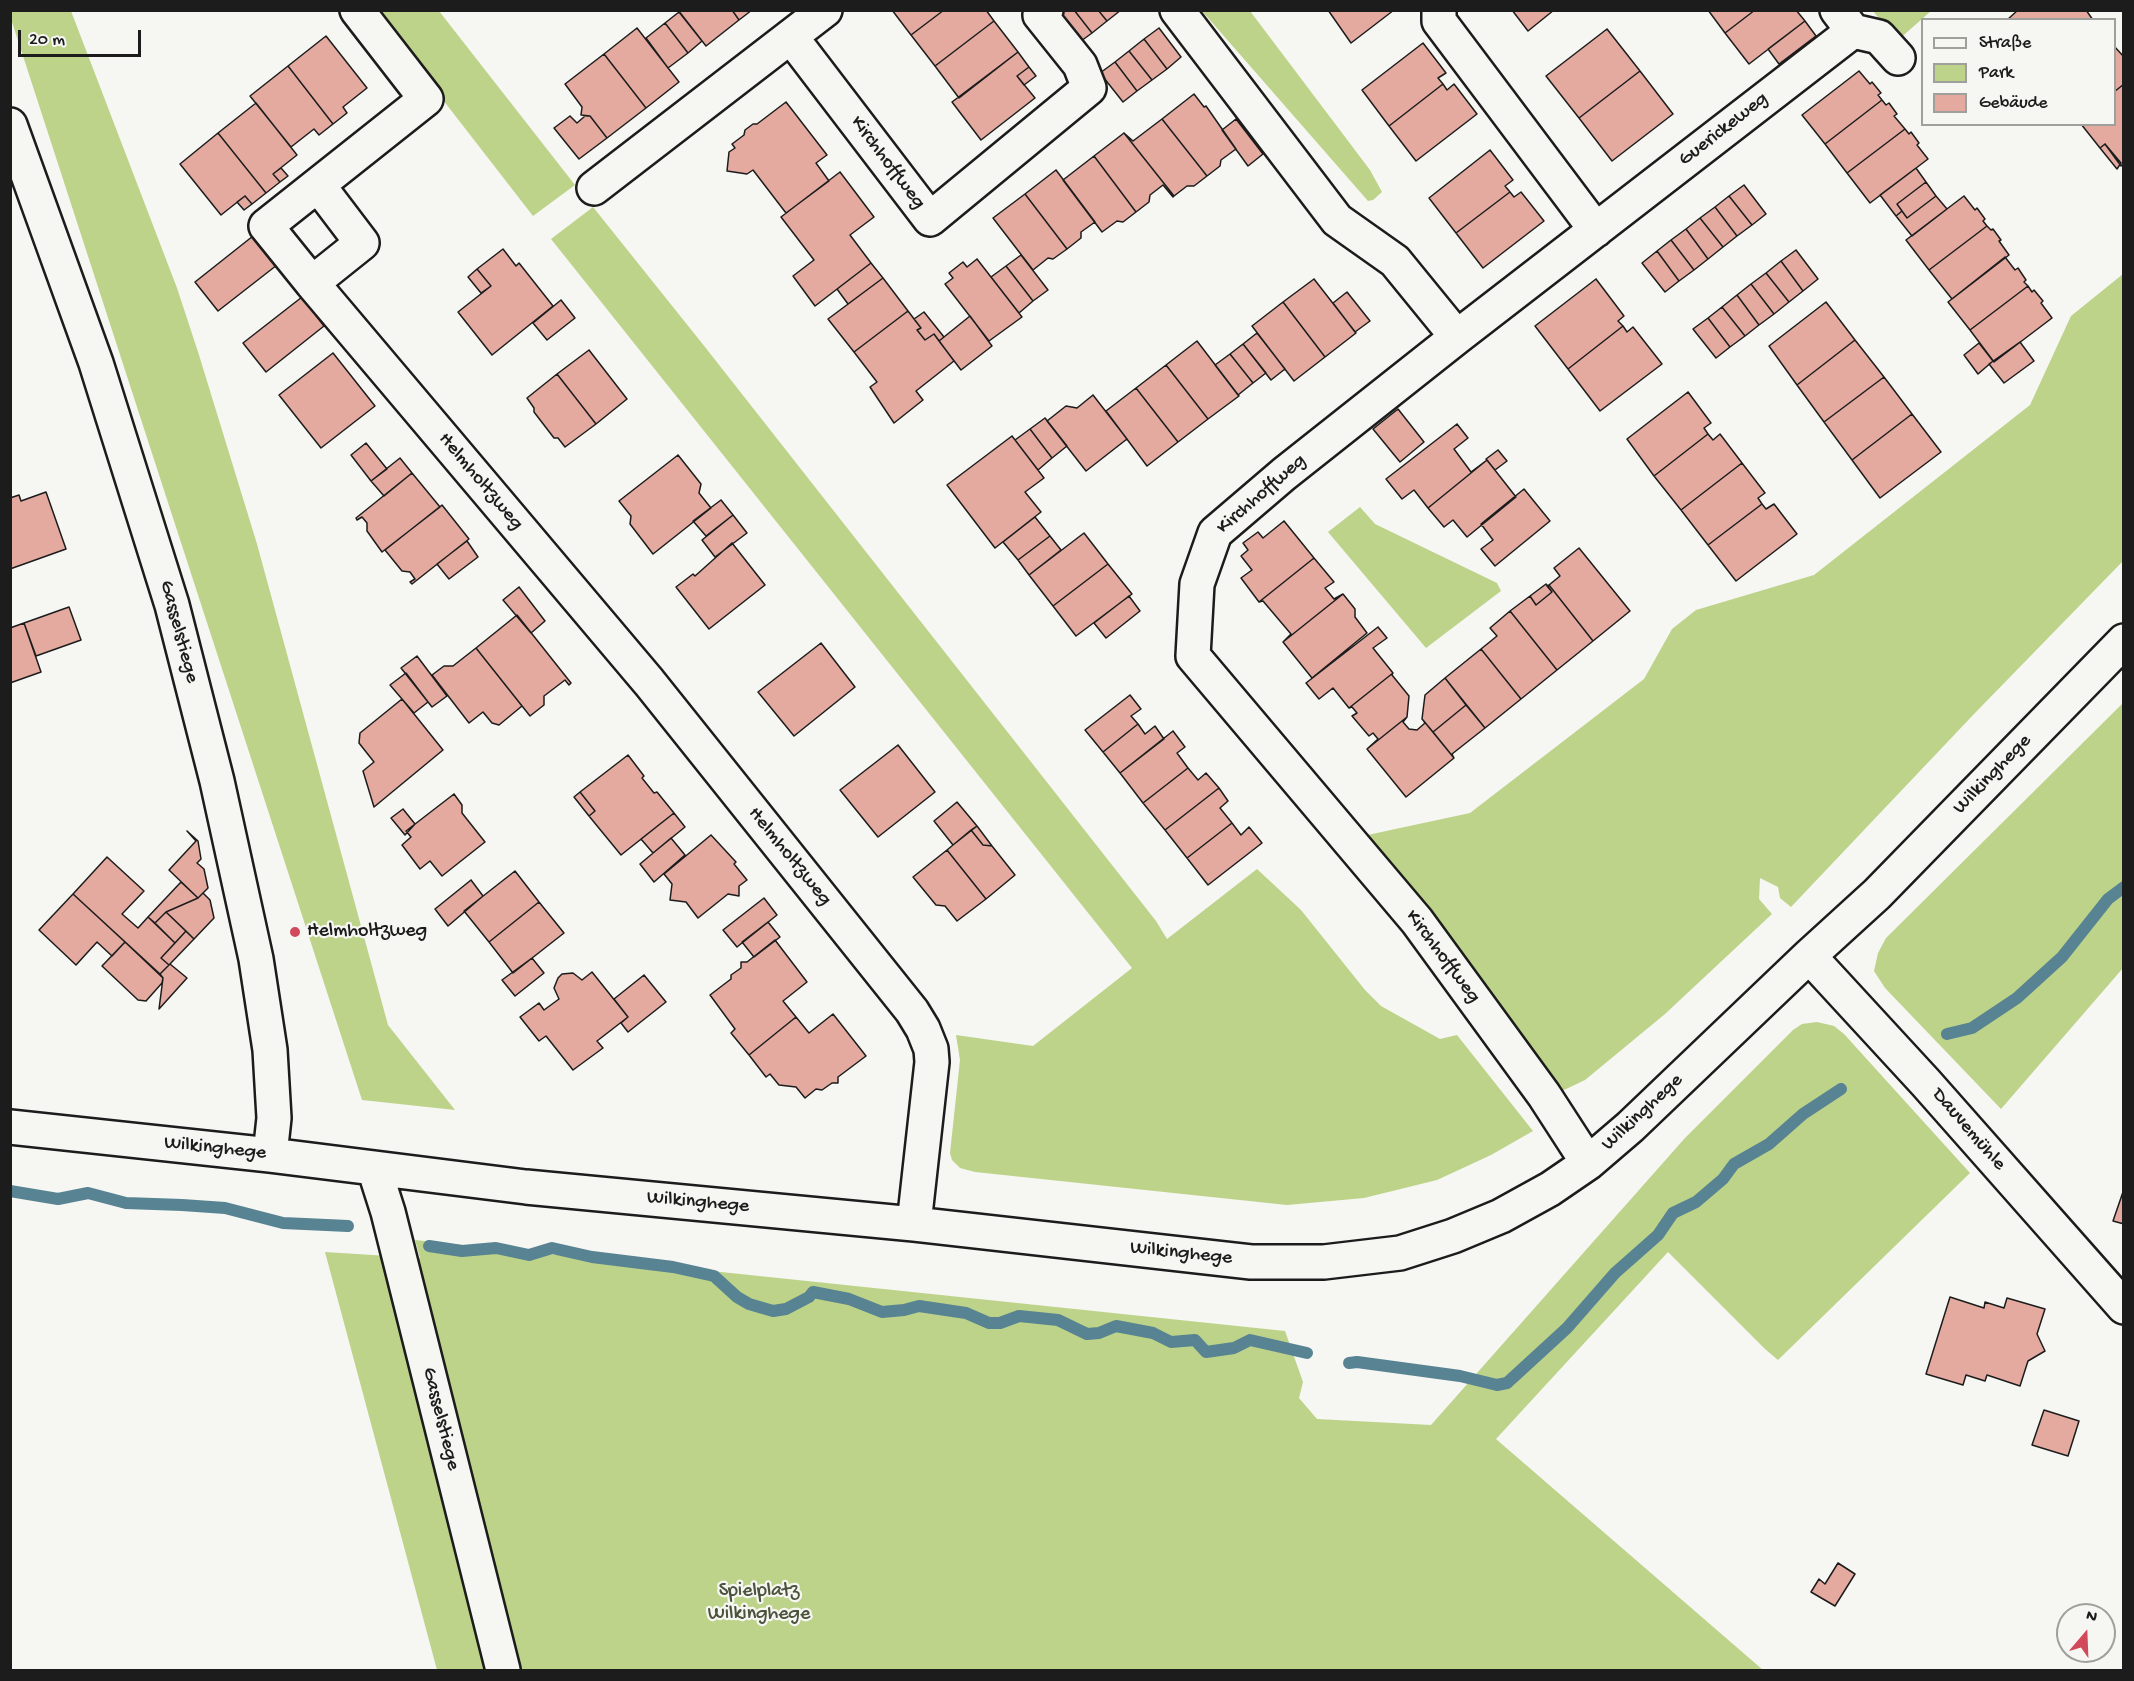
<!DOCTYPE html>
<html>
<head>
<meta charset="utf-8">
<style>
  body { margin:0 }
  #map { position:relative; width:2134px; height:1681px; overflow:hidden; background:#f6f6f2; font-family:"Gochi Hand",sans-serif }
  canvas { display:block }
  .frame { position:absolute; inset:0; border:12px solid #1c1c1c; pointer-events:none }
  .legend { position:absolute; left:1921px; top:18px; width:195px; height:108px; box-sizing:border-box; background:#f6f6f2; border:2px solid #9f9f9c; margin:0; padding:8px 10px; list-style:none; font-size:18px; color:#1c1c1c }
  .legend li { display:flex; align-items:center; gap:12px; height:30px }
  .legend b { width:30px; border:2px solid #9f9f9c }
  .north { position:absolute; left:2056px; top:1603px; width:60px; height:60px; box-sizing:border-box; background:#f6f6f2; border:2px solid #9f9f9c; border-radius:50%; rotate:19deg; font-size:16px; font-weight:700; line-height:24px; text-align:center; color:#1c1c1c }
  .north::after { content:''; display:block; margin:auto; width:21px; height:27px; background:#d1495b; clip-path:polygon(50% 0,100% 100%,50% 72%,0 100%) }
  .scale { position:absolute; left:18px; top:30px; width:123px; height:27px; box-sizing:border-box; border:3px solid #1c1c1c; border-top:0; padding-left:8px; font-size:18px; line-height:21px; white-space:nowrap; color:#1c1c1c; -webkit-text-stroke:4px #f6f6f2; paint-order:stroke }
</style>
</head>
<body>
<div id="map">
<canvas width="2134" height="1681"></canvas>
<div class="frame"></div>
<ul class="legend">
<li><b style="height:8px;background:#f6f6f2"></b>Straße</li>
<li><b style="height:16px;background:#bdd38a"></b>Park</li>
<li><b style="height:16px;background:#e4aaa0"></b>Gebäude</li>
</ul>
<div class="north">N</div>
<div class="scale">20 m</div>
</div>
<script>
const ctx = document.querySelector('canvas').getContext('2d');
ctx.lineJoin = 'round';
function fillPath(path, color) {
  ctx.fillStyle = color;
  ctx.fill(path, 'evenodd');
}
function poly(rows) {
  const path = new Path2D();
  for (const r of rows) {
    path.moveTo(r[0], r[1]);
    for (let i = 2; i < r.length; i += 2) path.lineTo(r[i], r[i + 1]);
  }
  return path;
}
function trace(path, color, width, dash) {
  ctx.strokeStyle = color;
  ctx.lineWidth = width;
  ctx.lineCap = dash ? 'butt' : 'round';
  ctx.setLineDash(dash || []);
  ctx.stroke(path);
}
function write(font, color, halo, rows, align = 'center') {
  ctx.font = font + ' "Gochi Hand",sans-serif';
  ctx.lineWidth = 4.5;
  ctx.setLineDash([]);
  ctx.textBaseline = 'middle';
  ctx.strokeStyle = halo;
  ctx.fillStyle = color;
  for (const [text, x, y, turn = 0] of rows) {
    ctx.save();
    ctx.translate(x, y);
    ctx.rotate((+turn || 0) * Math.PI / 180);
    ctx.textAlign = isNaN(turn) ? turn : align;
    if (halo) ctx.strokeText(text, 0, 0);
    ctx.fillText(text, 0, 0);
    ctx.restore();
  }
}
fillPath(poly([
  [10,11,71,11,177,288,199,355,257,544,388,1025,455,1110,362,1100,11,19],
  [374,11,439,11,575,185,533,216],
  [1202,11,1250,11,1370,170,1382,192,1373,200,1368,201],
  [1873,11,1931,11,1897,41],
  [593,207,705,347,1156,921,1167,939,1257,869,1301,910,1365,990,1381,1006,1440,1039,1457,1035,1533,1131,1491,1155,1437,1180,1364,1198,1287,1205,975,1172,960,1168,952,1160,950,1153,960,1060,956,1035,1033,1046,1132,968,551,239],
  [2123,274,2123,561,1974,714,1791,907,1780,898,1778,887,1760,878,1759,899,1772,914,1665,1014,1585,1080,1547,1098,1335,842,1470,813,1644,679,1672,629,1696,610,1814,575,2030,405,2071,316],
  [1360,507,1375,524,1497,583,1501,591,1426,648,1328,532],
  [2123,703,2123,968,2001,1109,1885,988,1874,971,1878,953,1886,938],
  [1817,1022,1834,1026,1844,1034,1970,1173,1778,1360,1765,1349,1668,1252,1496,1439,1763,1670,437,1670,325,1252,420,1258,415,1240,1285,1331,1303,1382,1299,1398,1317,1419,1431,1425,1685,1138,1793,1030,1802,1024]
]), '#bdd38a');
trace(poly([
  [1947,1034,1972,1028,2017,998,2062,957,2108,899,2124,887],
  [10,1191,58,1199,88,1193,126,1203,182,1205,225,1208,283,1223,348,1226],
  [429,1246,462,1251,496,1248,529,1255,552,1248,592,1257,673,1267,714,1276,737,1297,749,1304,773,1311,786,1309,809,1297,813,1292,849,1299,882,1312,904,1310,919,1306,966,1313,989,1323,1000,1323,1019,1316,1058,1320,1087,1334,1099,1333,1116,1326,1153,1333,1171,1342,1195,1340,1206,1352,1234,1348,1250,1340,1307,1353],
  [1349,1363,1357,1362,1460,1376,1497,1385,1507,1383,1567,1328,1615,1273,1658,1235,1673,1213,1696,1202,1723,1179,1734,1164,1769,1144,1803,1114,1841,1089]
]), '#588392', 12);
const building = poly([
  [678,10,732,10,739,20,706,46,678,10],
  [732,10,752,10,739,20,732,10],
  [892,10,944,10,911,35,892,10],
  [944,10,986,10,994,21,935,66,911,35,944,10],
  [1060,10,1074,10,1092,33,1077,44,1055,14,1060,10],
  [1074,10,1098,10,1107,21,1092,33,1074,10],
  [1098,10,1121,10,1107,21,1098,10],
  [1328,10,1394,10,1351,43,1328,10],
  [1512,10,1554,10,1528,31,1512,10],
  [1708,10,1755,10,1725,33,1708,10],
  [1755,10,1796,10,1805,21,1749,64,1725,33,1755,10],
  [2018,10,2086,10,2093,20,2007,20,2018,10],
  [679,12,702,41,688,53,665,23,679,12],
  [994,21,1018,52,959,98,935,66,994,21],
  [1805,21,1816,36,1779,64,1768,49,1805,21],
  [665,23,688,53,668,68,646,38,665,23],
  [637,28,679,82,646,108,604,54,637,28],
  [1159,28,1181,57,1167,69,1144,39,1159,28],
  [1607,29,1640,71,1579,118,1546,76,1607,29],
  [326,36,367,88,343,107,347,113,333,124,288,66,326,36],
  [1144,39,1167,69,1152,80,1129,51,1144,39],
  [1423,43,1446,73,1438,78,1443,84,1389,126,1362,90,1423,43],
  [2114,46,2124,57,2124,84,2114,92,2114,46],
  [1129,51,1152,80,1137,91,1115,62,1129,51],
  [1018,52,1029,67,1017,76,1035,98,981,140,952,102,1018,52],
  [604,54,646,108,607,138,590,116,581,115,582,107,565,84,604,54],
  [1115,62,1137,91,1123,102,1100,73,1115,62],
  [288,66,333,124,319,135,314,129,291,147,250,96,288,66],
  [1029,67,1036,76,1024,85,1017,76,1029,67],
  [1640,71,1673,114,1612,161,1579,118,1640,71],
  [1859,71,1870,84,1872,82,1881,93,1878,95,1882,100,1825,144,1802,115,1859,71],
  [1443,84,1447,90,1454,84,1477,114,1416,161,1389,126,1443,84],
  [2124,84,2124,163,2121,166,2105,144,2100,148,2081,124,2114,124,2114,92,2124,84],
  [1194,94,1204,107,1206,106,1236,149,1221,160,1220,166,1207,176,1162,119,1194,94],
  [1882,100,1886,105,1889,103,1897,114,1894,116,1905,129,1847,173,1825,144,1882,100],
  [786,102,827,155,816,163,829,181,786,213,753,170,747,174,727,171,729,152,735,148,732,144,744,135,745,130,753,124,757,124,786,102],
  [256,103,297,155,273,174,280,182,266,193,218,133,256,103],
  [570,116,577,123,585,116,590,116,607,138,579,159,554,128,570,116],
  [1162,119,1207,176,1194,186,1187,186,1174,196,1124,133,1133,141,1162,119],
  [1236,119,1263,154,1248,166,1222,130,1236,119],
  [1905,129,1909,134,1911,132,1919,143,1917,145,1928,159,1870,203,1847,173,1905,129],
  [218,133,266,193,252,204,245,196,221,215,180,164,218,133],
  [1124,133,1174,196,1173,197,1163,185,1150,195,1149,202,1136,212,1094,156,1124,133],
  [2105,144,2121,163,2117,169,2100,148,2105,144],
  [1490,150,1513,180,1505,186,1510,192,1456,233,1429,198,1490,150],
  [1094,156,1136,212,1123,222,1117,221,1102,232,1063,180,1094,156],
  [281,168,288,176,280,182,273,174,281,168],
  [1916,168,1926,182,1897,204,1902,211,1896,216,1880,195,1916,168],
  [1056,170,1095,222,1081,232,1081,238,1067,249,1025,194,1056,170],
  [840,172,874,217,850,235,871,263,815,306,793,276,814,260,781,217,840,172],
  [1926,182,1936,196,1907,218,1897,204,1926,182],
  [1744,185,1766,214,1752,225,1729,196,1744,185],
  [1510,192,1514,197,1521,192,1544,221,1483,268,1456,233,1510,192],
  [1025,194,1067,249,1053,259,1048,258,1033,270,993,218,1025,194],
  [245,196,252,204,244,210,237,202,245,196],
  [1729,196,1752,225,1737,236,1715,207,1729,196],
  [1936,196,1947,209,1912,236,1896,216,1902,211,1907,218,1936,196],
  [1964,196,1975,210,1977,208,1985,219,1983,221,1987,226,1929,270,1906,240,1964,196],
  [1715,207,1737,236,1723,247,1700,218,1715,207],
  [1700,218,1723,247,1708,259,1686,229,1700,218],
  [1987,226,1991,230,1993,229,2001,240,1999,241,2009,255,1952,299,1929,270,1987,226],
  [1686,229,1708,259,1694,270,1671,240,1686,229],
  [253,236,277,265,218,311,195,282,253,236],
  [1671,240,1694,270,1679,281,1657,251,1671,240],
  [503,249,516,266,519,263,553,306,492,355,458,312,491,286,477,269,503,249],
  [1796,250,1818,279,1803,291,1781,261,1796,250],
  [1657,251,1679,281,1665,292,1642,263,1657,251],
  [1021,255,1048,290,1033,301,1006,266,1021,255],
  [2005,257,2015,270,2018,268,2026,280,2024,282,2028,286,1970,330,1948,302,2005,257],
  [977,259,1022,317,989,341,945,284,953,278,949,273,963,262,967,267,977,259],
  [1781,261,1803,291,1789,302,1766,273,1781,261],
  [871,263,883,278,848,304,837,289,871,263],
  [1006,266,1033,301,1019,313,991,277,1006,266],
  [477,269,491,286,481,293,468,277,477,269],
  [1766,273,1789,302,1774,314,1751,284,1766,273],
  [883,278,908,311,854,352,828,319,883,278],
  [1314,279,1356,333,1325,357,1283,302,1314,279],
  [1596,279,1624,316,1618,321,1623,326,1568,369,1535,326,1596,279],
  [1751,284,1774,314,1759,325,1737,295,1751,284],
  [2028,286,2032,292,2034,290,2043,301,2041,303,2052,318,1994,362,1970,330,2028,286],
  [1347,292,1370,321,1355,332,1333,303,1347,292],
  [1737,295,1759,325,1745,336,1722,307,1737,295],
  [302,297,324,326,266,372,243,343,302,297],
  [561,300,575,318,547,340,533,323,561,300],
  [1283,302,1325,357,1294,381,1252,326,1283,302],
  [1826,302,1855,340,1797,385,1769,346,1826,302],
  [1722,307,1745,336,1730,347,1708,318,1722,307],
  [908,311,921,328,917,330,925,340,934,334,954,361,916,391,923,400,894,423,870,387,877,382,854,352,908,311],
  [924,312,944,337,939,341,934,334,925,340,917,330,921,328,914,319,924,312],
  [970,316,992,346,961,370,939,341,970,316],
  [1708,318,1730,347,1716,358,1693,329,1708,318],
  [1623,326,1627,332,1633,327,1662,364,1600,411,1568,369,1623,326],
  [1257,333,1285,369,1271,380,1243,344,1257,333],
  [1855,340,1884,377,1824,422,1797,385,1855,340],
  [1197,341,1239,396,1208,419,1166,365,1197,341],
  [2020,342,2034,361,2004,383,1989,364,2020,342],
  [1979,343,1993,361,1978,374,1964,355,1979,343],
  [1243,344,1266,373,1253,383,1230,354,1243,344],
  [589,350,627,399,596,424,557,374,589,350],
  [333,353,375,406,321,448,279,395,333,353],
  [1230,354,1253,383,1238,395,1215,365,1230,354],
  [1166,365,1208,419,1178,442,1136,388,1166,365],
  [557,374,596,424,565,447,558,438,554,438,534,412,534,408,527,398,557,374],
  [1884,377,1912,414,1852,460,1824,422,1884,377],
  [1136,388,1178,442,1147,466,1106,411,1136,388],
  [1688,392,1711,423,1704,428,1708,434,1654,476,1627,439,1688,392],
  [1093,395,1127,439,1086,471,1047,421,1066,406,1077,408,1093,395],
  [1398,409,1424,442,1400,462,1373,429,1398,409],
  [1912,414,1941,452,1880,498,1852,460,1912,414],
  [1045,418,1067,446,1052,458,1030,429,1045,418],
  [1457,424,1468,438,1454,449,1471,472,1487,460,1428,508,1414,490,1402,499,1386,479,1457,424],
  [1030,429,1052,458,1038,470,1015,440,1030,429],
  [1708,434,1713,440,1720,434,1742,463,1681,510,1654,476,1708,434],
  [1012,436,1044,478,1025,492,1041,512,995,548,947,485,1012,436],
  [366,443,387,469,371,481,351,455,366,443],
  [1498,450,1507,461,1495,470,1486,459,1498,450],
  [678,455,701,484,699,493,711,508,653,554,630,524,631,516,619,501,678,455],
  [400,458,412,473,384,496,371,481,400,458],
  [1487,460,1516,497,1467,537,1453,520,1444,527,1428,508,1487,460],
  [1742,463,1765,493,1758,498,1762,504,1708,545,1681,510,1742,463],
  [412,473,440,507,382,552,367,531,367,523,362,517,357,520,356,518,412,473],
  [1524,489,1550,521,1495,566,1481,549,1493,540,1481,524,1524,489],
  [46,492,66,549,10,569,10,498,19,495,21,501,46,492],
  [721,500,733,515,706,536,693,521,721,500],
  [1762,504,1766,509,1774,504,1797,534,1736,581,1708,545,1762,504],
  [442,505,469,539,412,584,410,582,415,579,410,572,402,571,385,550,442,505],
  [733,515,747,533,715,557,702,540,733,515],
  [1035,517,1050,536,1018,560,1003,542,1035,517],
  [1284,521,1314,558,1259,602,1241,578,1252,570,1241,556,1248,550,1243,543,1258,532,1263,538,1284,521],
  [1084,533,1108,564,1053,606,1029,575,1084,533],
  [1050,536,1061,550,1029,575,1018,560,1050,536],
  [467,541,478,557,449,579,437,564,467,541],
  [732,543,765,585,709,629,676,587,693,574,695,576,732,543],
  [1579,548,1630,611,1593,641,1549,585,1560,576,1554,568,1579,548],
  [1314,558,1334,582,1325,588,1334,599,1343,594,1283,642,1291,634,1263,601,1259,602,1314,558],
  [1108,564,1132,594,1076,636,1053,606,1108,564],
  [1546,584,1552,592,1536,605,1530,596,1546,584],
  [1549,585,1593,641,1557,670,1510,611,1530,596,1536,605,1552,592,1547,586,1549,585],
  [519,587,545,621,531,633,503,600,519,587],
  [1343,594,1355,609,1355,617,1367,633,1312,678,1283,642,1343,594],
  [1129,596,1140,611,1106,638,1094,623,1129,596],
  [69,607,81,640,36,656,24,623,69,607],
  [1510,611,1557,670,1521,699,1481,649,1497,636,1490,628,1510,611],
  [517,615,571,683,569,685,565,680,544,696,544,705,530,716,476,648,517,615],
  [24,623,41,672,10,683,10,628,24,623],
  [1378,627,1387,638,1373,648,1393,673,1349,708,1333,688,1319,699,1306,683,1378,627],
  [821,643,855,687,794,736,758,692,821,643],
  [476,648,522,706,499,725,492,723,483,712,469,723,432,675,444,666,453,666,476,648],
  [1481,649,1521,699,1485,728,1445,678,1481,649],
  [417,656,447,696,432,707,401,668,417,656],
  [406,673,428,702,414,713,390,685,406,673],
  [1393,673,1392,675,1409,696,1407,717,1367,749,1378,739,1373,733,1369,736,1352,716,1357,713,1352,707,1349,708,1393,673],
  [1445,678,1466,705,1433,732,1422,719,1425,695,1445,678],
  [1130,695,1141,709,1131,716,1138,724,1103,752,1085,730,1130,695],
  [402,699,443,750,374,807,363,771,374,762,359,743,360,733,402,699],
  [1466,705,1485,728,1452,754,1454,758,1433,732,1466,705],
  [1407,717,1403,722,1409,729,1417,730,1425,723,1423,720,1454,758,1406,797,1367,749,1407,717],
  [1138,724,1145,734,1155,726,1164,739,1120,773,1103,752,1138,724],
  [1173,731,1185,747,1177,753,1188,768,1143,803,1120,773,1173,731],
  [898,745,935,792,878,837,840,790,898,745],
  [628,755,644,776,642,778,654,793,657,792,674,813,621,855,589,816,595,811,580,792,628,755],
  [1188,768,1198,780,1206,773,1219,788,1165,830,1143,803,1188,768],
  [1219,788,1228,801,1220,808,1232,823,1187,858,1165,830,1219,788],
  [580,792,595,811,589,816,574,797,580,792],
  [454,794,462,805,462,813,485,842,442,876,430,861,420,869,402,845,411,837,406,831,454,794],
  [957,802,977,826,953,845,934,821,957,802],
  [403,809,415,824,405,835,391,818,403,809],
  [674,813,685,827,653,853,641,839,674,813],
  [1232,823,1241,835,1249,827,1262,843,1208,885,1187,858,1232,823],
  [977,826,992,846,983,845,971,830,977,826],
  [971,830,983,845,992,846,1015,875,986,899,947,850,971,830],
  [187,831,198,841,201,859,197,863,204,869,208,888,198,898,169,870,196,841,187,831],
  [711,835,736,862,734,864,747,880,739,886,739,896,728,894,698,918,686,902,670,900,672,884,664,874,711,835],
  [671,838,685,855,654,882,640,864,671,838],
  [947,850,986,899,957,921,945,906,936,905,913,877,947,850],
  [107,857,144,891,122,914,138,928,148,917,175,943,161,958,169,965,160,974,73,894,107,857],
  [515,871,539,902,489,942,464,911,515,871],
  [471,880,483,896,448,926,435,909,471,880],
  [181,882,198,898,166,912,155,923,148,917,181,882],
  [203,893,210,900,214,918,194,939,166,912,198,898,203,893],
  [73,894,125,942,112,956,97,942,76,965,39,930,73,894],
  [764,898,777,915,737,947,723,930,764,898],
  [539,902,564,933,513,973,489,942,539,902],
  [166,912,186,931,175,943,155,923,166,912],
  [768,922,780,937,754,957,742,942,768,922],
  [186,931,194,939,169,965,161,958,186,931],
  [775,940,807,982,783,1001,796,1017,749,1055,731,1033,735,1029,710,995,731,979,731,975,741,968,741,962,747,962,775,940],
  [125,942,163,978,162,983,146,1001,138,1000,102,966,125,942],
  [532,958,544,973,515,996,502,980,532,958],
  [170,964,187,978,159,1009,163,978,160,974,170,964],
  [592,972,628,1017,597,1041,603,1048,573,1070,546,1036,539,1041,520,1017,539,1003,544,1010,559,999,554,988,558,978,562,974,573,973,582,980,592,972],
  [644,975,666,1002,628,1032,621,1023,628,1017,614,999,644,975],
  [833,1014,866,1056,838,1077,838,1083,832,1083,822,1090,816,1089,805,1098,796,1087,779,1085,770,1074,766,1077,749,1055,796,1017,809,1033,833,1014],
  [2124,1189,2124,1224,2113,1221,2124,1189],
  [1950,1297,1984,1308,1985,1302,2004,1308,2007,1298,2045,1309,2037,1334,2045,1351,2028,1361,2020,1386,1987,1375,1985,1381,1966,1375,1963,1385,1926,1374,1950,1297],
  [2044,1410,2079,1421,2068,1456,2032,1445,2044,1410],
  [1838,1563,1855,1574,1835,1606,1811,1592,1819,1579,1825,1584,1838,1563]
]);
fillPath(building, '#e4aaa0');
trace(building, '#1c1c1c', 1.5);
const minor = poly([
  [357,10,426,99,266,226,312,283,649,682,912,1011,923,1029,931,1049,932,1062,914,1224],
  [1177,10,1337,220,1395,261,1457,337],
  [1439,10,1439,21,1596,230],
  [1837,10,1853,31,1879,37,1898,58],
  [791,37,930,219,1089,88,1080,65,1040,15,1046,10],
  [10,125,96,363,172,605,217,781,256,959,270,1050,274,1118,270,1155],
  [594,188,825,10],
  [312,283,362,243,318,185],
  [1809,956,1926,1083,2124,1307],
  [10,1127,270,1155,526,1187,914,1224,1251,1262,1324,1262,1400,1253,1453,1236,1501,1216,1550,1189,1588,1163,1630,1127,1809,956,1877,894,2124,641],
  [1588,1163,1544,1095,1417,921,1193,656,1197,584,1215,533,1284,474,1457,337,1853,31],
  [374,1168,388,1212,503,1670]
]);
trace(minor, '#1c1c1c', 38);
trace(minor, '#f6f6f2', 33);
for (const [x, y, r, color] of [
  [295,932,6,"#d1495b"]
]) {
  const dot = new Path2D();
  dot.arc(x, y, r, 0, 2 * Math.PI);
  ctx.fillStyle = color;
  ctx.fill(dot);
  trace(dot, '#f6f6f2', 2);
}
write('20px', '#1c1c1c', '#f6f6f2', [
  ["Guerickeweg",1724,130,-38],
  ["Kirchhoffweg",887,163,53],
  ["Helmholtzweg",480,482,50],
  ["Kirchhoffweg",1262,495,-41],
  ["Gasselstiege",178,632,75],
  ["Wilkinghege",1993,775,-46],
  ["Helmholtzweg",789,857,51],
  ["Kirchhoffweg",1442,957,53],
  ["Wilkinghege",1643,1113,-43],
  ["Dauvemühle",1968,1130,49],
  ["Wilkinghege",215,1149,6],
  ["Wilkinghege",698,1203,5],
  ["Wilkinghege",1181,1254,6],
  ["Gasselstiege",440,1419,76]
]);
write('20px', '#1c1c1c', '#f6f6f2', [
  ["Helmholtzweg",307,932]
], 'left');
write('20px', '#4c533d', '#f6f6f2', [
  ["Spielplatz",759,1592],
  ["Wilkinghege",759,1615]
]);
</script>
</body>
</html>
